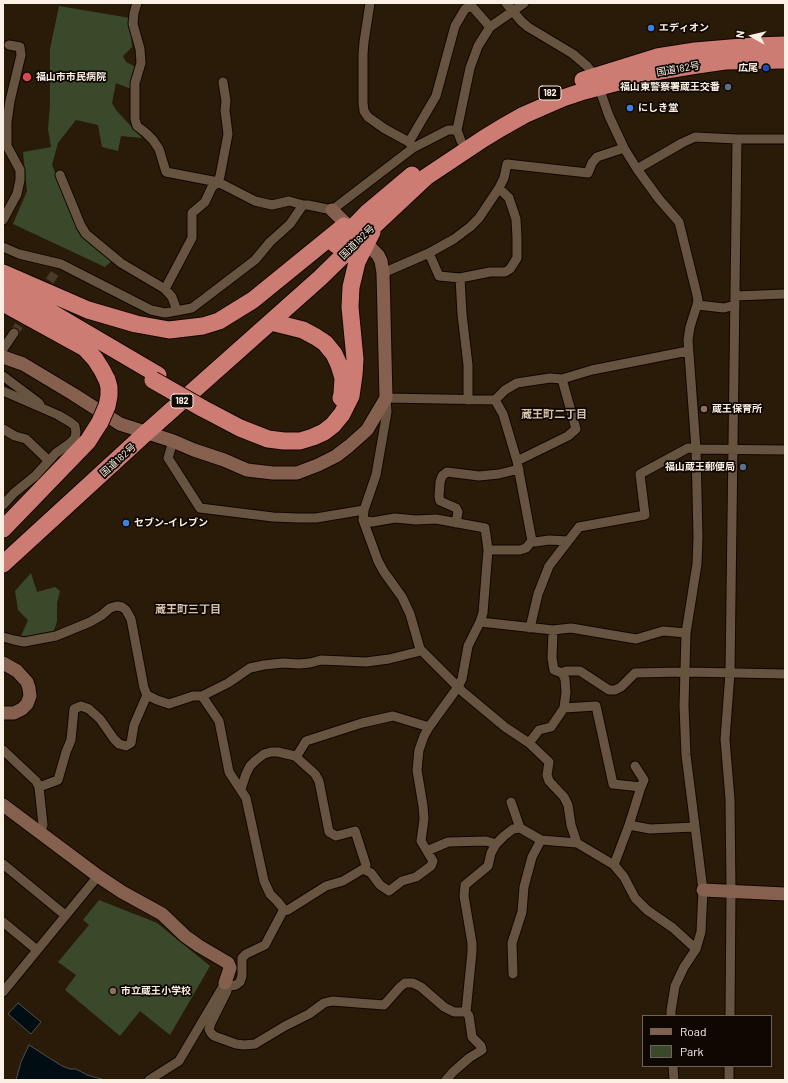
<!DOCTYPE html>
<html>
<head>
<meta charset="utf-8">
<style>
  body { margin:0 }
  #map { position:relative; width:788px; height:1083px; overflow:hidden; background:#2a1b08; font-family:Barlow,sans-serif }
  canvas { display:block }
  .frame { position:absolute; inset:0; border:4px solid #fbf0e4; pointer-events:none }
  .legend { position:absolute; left:642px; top:1015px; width:130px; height:52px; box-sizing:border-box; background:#0e0702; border:1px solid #6d645c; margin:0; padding:5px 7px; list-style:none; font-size:12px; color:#fbf0e4 }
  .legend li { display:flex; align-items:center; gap:8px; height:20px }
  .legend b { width:20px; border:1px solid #6d645c }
  .north { position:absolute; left:732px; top:16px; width:40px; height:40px; -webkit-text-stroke:3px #0e0702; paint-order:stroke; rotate:278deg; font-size:11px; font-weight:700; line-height:16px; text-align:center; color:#fbf0e4 }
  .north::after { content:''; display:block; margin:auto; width:14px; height:18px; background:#fbf0e4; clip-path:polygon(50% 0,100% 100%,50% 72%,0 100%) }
</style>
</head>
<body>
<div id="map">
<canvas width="788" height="1083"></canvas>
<div class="frame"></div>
<ul class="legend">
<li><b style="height:5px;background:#85604f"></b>Road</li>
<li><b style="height:11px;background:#3b492b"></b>Park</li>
</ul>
<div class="north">N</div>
</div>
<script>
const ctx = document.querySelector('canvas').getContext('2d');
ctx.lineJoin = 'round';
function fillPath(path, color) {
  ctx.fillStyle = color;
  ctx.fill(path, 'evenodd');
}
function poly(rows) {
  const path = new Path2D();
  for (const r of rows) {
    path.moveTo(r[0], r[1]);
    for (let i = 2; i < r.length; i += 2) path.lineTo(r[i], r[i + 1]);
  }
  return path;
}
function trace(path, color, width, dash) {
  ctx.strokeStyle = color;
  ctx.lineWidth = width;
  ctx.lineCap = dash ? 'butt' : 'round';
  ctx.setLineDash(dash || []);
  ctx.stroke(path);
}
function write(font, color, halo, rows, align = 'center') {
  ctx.font = font + ' Barlow,"Noto Sans JP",sans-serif';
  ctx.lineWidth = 3.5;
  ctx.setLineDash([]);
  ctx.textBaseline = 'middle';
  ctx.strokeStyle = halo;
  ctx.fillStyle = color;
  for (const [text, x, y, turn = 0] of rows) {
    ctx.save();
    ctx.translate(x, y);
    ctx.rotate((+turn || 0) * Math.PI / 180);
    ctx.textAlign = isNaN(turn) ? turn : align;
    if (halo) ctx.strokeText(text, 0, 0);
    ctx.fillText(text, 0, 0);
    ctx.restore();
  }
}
fillPath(poly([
  [59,6,130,18,132,47,123,56,126,62,136,67,131,89,116,83,112,103,116,110,142,138,121,136,118,151,102,147,98,125,76,120,58,143,52,165,80,235,113,260,105,267,13,224,27,191,23,152,51,147,48,129,50,105,50,49],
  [31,573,37,592,55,587,60,591,57,603,57,621,53,634,33,639,21,636,28,620,18,610,15,591],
  [99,900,157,923,210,966,170,1035,140,1011,120,1036,65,990,76,975,58,962,89,925,83,920]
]), '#3b492b');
const water = poly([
  [18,1003,41,1022,31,1034,8,1014,18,1003],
  [29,1045,62,1066,70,1069,76,1069,87,1075,105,1080,16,1080,21,1062,29,1045]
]);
fillPath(water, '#000d13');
trace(water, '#4b5152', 1);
trace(poly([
  [42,292,55,273],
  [14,333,28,312]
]), '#493b29', 9, [9, 4.5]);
const street = poly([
  [137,3,134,13,133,24,140,49,141,63,135,83,135,119,137,126,146,133,153,140,159,149,166,172,218,182,255,201,272,205,289,201,303,205],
  [370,3,364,42,363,54,363,103,364,111,368,117,385,129,409,142,413,148],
  [469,3,490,27],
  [506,3,521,21,528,27,573,54,587,66,595,76,609,116,624,148,637,169,659,199,679,222,697,295,698,300,697,305,690,327,688,340,696,449,698,537,697,564,686,633,684,706,686,755,703,890,701,932,696,949,684,967,675,986,671,1011,671,1016],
  [461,141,457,130,470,68,478,46,490,27,513,11,524,3],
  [409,142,436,96,455,26,465,9,471,6],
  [637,169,682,143,695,137,737,139,785,139],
  [60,175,81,226,86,234,121,263,165,289,172,297,177,311],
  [3,220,17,194,20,180,20,170,7,146,7,122,10,101,21,55,20,47,9,45],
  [3,247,19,254,61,264,151,310,165,313,192,308,255,260,270,242,290,224,303,205,308,205,332,210,413,148,448,130,457,130],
  [429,253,439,276,460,278,490,272,505,272,510,269,517,258,517,238,516,219,509,198,499,188],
  [383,273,429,253,454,239,470,227,479,218,499,188,504,178,507,164,588,173,592,163,597,157,624,148],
  [460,278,462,314,468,365,468,400],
  [165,289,192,238,192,213,205,202,212,187,218,182,220,176,228,134,225,110,226,101,223,82],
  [735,296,785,294],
  [697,305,724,308,735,305],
  [3,349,14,333],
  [3,376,39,403,40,405],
  [3,391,58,415,70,422,75,426,76,432,75,438,69,444,56,453,35,476,14,493,3,505],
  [495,400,503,414,517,461,532,541,535,542,549,540,568,541],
  [3,429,15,436,26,439,49,461],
  [173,441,168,458,200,508,273,517,298,518,316,518,364,510],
  [517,461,568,436,576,429,562,379],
  [456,523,458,512,456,508,440,501,439,497,440,482,442,476,447,472,479,476,499,474,519,469],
  [488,550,520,550,526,548,532,541],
  [480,622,553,630,571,628,636,639,663,631,686,633],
  [530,628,538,594,549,566,579,527,645,515,640,474,688,448,696,449,785,450],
  [553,630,552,658,554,670,562,673,565,679,566,692,564,708],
  [3,637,14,640,24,642,56,636,90,622,102,615,110,608,117,606,122,607,126,610,131,619,144,688,147,695,157,700,169,704,193,696,202,696],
  [420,649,463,692,505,727,529,743,549,762,547,775,549,781,564,797,568,805,571,825,577,843],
  [562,673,566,671,580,671,609,690,615,690,621,687,635,673,681,672,686,672,785,674],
  [529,743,539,730,551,727,564,708,596,706,613,784,641,787],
  [3,750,36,781,39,787,43,825,40,832],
  [295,756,315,774,319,781,329,832,336,836,355,831,366,865,365,870],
  [39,787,58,780,66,752,71,740,74,709,81,706,89,709,100,719,114,739,119,744,126,746,131,743,134,725,147,695],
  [241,789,246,774,250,766,255,761,264,754,271,752,278,752,295,756,298,754,306,741,362,723,393,716,429,727],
  [511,802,520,828,541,840,577,843,614,865,624,877,635,898,647,910,673,928,696,949],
  [629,825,641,787,644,780,635,766],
  [427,851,448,842,486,841,496,844],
  [3,864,65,915],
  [614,865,629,825,650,829,695,827],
  [283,911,288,910,326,886,343,881,363,869,371,873,380,885,389,891,402,881,416,877,431,866,433,861,421,841,424,819,423,806,417,770,419,750,424,736,429,727,458,687,462,679,468,646,480,622,483,613,488,550,485,528,436,519,416,520,395,518,372,522,363,520],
  [3,922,37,950],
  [513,974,512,943,522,912,524,887,532,857,541,840],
  [227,991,211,1023,209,1029,211,1033,214,1036,236,1044,244,1045,255,1044,285,1026,309,1014,324,1003,332,1001,384,1005,400,987,405,983,413,983,421,987,444,1007,454,1012,466,1012,469,1016,472,1037,481,1046,482,1050,469,1058,453,1072,446,1080],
  [3,992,98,876],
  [466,1012,472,952,472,943,464,896,465,885,488,866,491,853,496,844,504,836,513,829,520,828],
  [730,1016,731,891,730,799,725,739,730,673,737,139],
  [673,1066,674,1080],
  [149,1080,179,1061,225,983,230,986,236,985,240,982,242,976,242,958,246,954,265,945,283,911,282,907,277,901,270,894,264,881,246,798,229,772,219,721,202,696,228,683,250,668,264,665,283,663,299,664,310,663,321,660,366,662,389,659,417,652,420,649,410,614,402,597,384,572,378,561,363,520,364,510,376,475,387,412,386,398,495,400,505,390,517,383,550,378,562,379,592,370,688,351],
  [729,1080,729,1066]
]);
const secondary = poly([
  [3,357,23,364,73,394,120,424,173,441,194,450,224,460,247,470,273,473,297,473,318,465,336,456,349,446,367,430,386,398,383,273,381,261,378,255,372,249,332,210],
  [3,663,17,671,27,682,29,688,30,696,27,704,22,709,14,713,3,713],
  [3,805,98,876,122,892,162,914,185,936,199,946,228,963,230,968,225,983],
  [703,890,785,894]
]);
const highway = poly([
  [583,80,657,57,695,51,754,46,785,45],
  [336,245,368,212,412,175],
  [3,273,88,310,136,324,169,330,203,326,219,321,253,300,344,226],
  [3,284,158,375],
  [3,303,85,348,95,359,102,370,107,380],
  [271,322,303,330,316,337,325,343,334,354,339,365,343,378,342,394,341,398],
  [202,408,240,428,268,439,284,441,300,441,313,437,324,432,333,425,342,414,351,396,354,375,355,359,350,307,351,287,357,262,372,232],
  [3,529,88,441,100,422],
  [3,564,147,432,320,278,361,238,426,177,483,139,501,128,524,115,563,98,584,91,660,71,697,65,725,61,785,60]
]);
trace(street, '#120500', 11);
trace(secondary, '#120500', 15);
trace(highway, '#120500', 19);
trace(street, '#665440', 9);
trace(secondary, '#85604f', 13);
trace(highway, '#cd7c73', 17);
const highwayBridge = poly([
  [153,380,202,408],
  [100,422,107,406,109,396,109,387,107,380]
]);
trace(highwayBridge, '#120500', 19, []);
trace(highwayBridge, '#cd7c73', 17);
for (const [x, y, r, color] of [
  [651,28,4,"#3f7fe0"],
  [766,68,4,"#1a4fb4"],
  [27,77,5,"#e0444e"],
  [728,87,4,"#5c6f8a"],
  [630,108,4,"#3f7fe0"],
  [704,409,4,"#8d6e63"],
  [743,467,4,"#5c6f8a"],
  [126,523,4,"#3f7fe0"],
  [113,991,4,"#8d6e63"]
]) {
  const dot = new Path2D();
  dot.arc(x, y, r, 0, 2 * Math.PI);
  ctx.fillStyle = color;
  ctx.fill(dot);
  trace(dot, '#0e0702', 1.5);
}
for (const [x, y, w] of [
  [550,93,22],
  [182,401,22]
]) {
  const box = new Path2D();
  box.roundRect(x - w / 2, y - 7, w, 14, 3);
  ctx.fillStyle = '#0e0702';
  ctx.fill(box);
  trace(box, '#fbf0e4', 1);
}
write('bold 9px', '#fbf0e4', null, [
  ["182",550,93],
  ["182",182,401]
]);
write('bold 10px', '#fbf0e4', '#0e0702', [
  ["エディオン",659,28],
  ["広尾",758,68,"right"],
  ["福山市市民病院",36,77],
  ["福山東警察署蔵王交番",720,87,"right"],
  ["にしき堂",638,108],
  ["蔵王保育所",712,409],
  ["福山蔵王郵便局",735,467,"right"],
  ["セブン-イレブン",134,523],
  ["市立蔵王小学校",121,991]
], 'left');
write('10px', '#fbf0e4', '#0e0702', [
  ["国道182号",678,69,-10],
  ["国道182号",357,242,-44],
  ["国道182号",118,460,-42]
]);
write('bold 11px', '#d7c2ab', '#0e0702', [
  ["蔵王町二丁目",554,414],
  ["蔵王町三丁目",188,609]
]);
</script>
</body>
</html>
